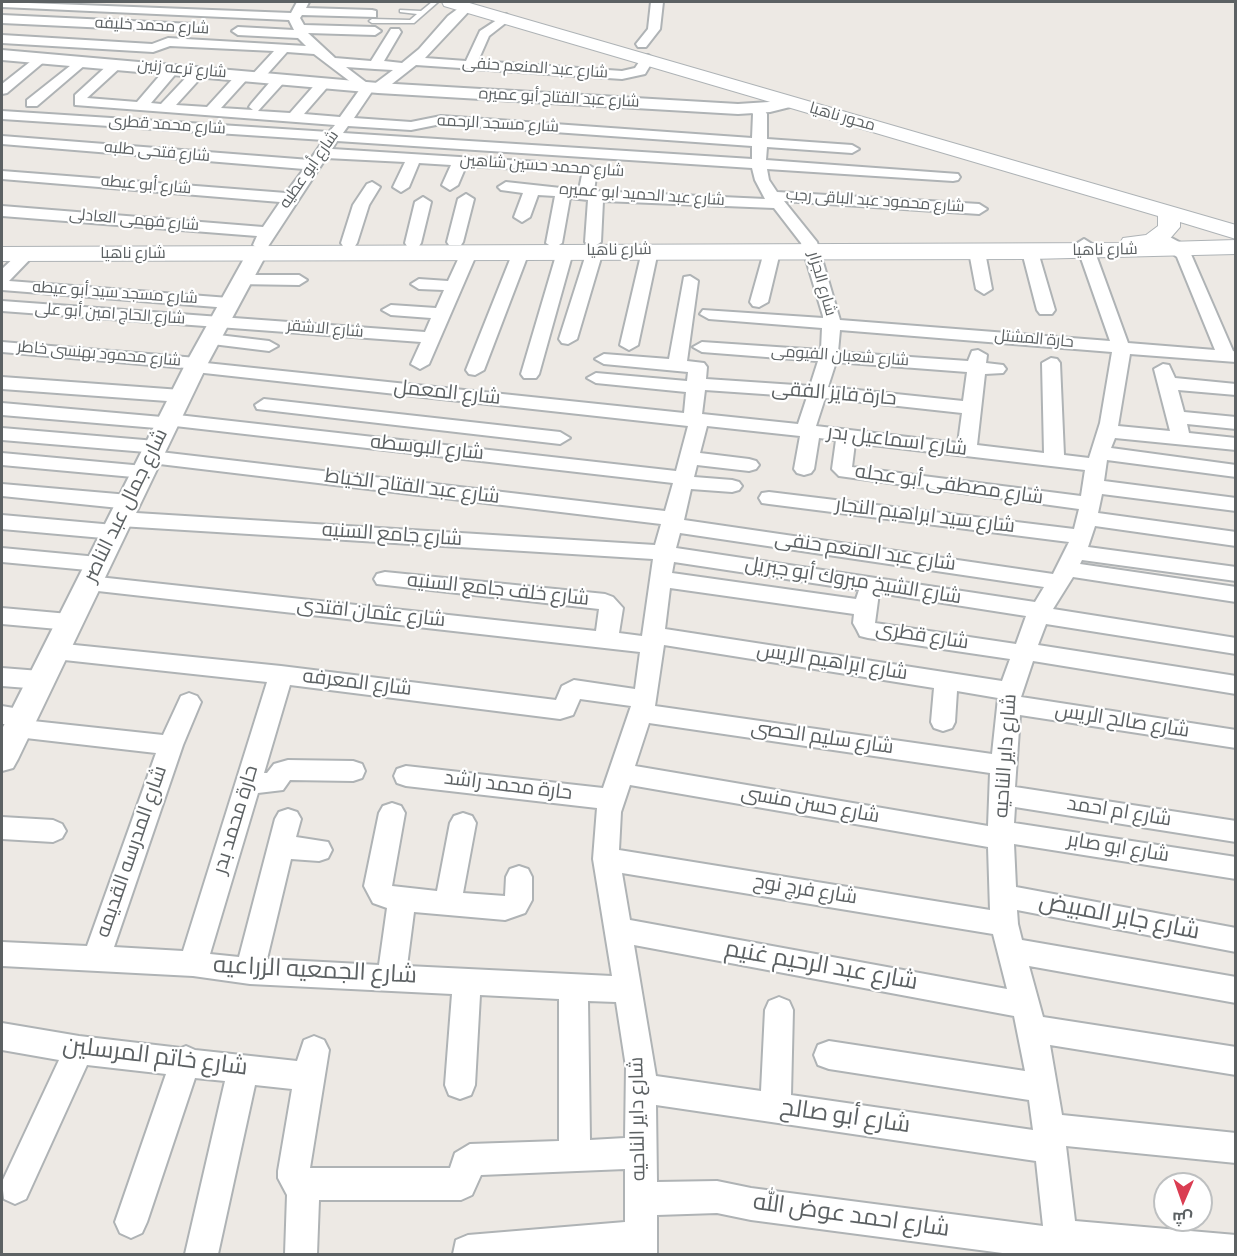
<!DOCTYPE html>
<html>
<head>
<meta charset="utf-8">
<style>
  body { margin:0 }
  #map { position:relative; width:1237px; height:1256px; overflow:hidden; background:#ede9e4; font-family:"Source Sans 3",Cairo,sans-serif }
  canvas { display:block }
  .frame { position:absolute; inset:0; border:3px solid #5c6163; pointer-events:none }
  .north { position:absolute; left:1153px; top:1172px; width:60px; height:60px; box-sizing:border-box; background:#fff; border:2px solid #bec0c1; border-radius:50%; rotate:182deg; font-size:16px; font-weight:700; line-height:24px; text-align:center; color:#5c6163 }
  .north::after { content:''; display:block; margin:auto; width:21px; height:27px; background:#da3d52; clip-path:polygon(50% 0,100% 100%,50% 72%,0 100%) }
</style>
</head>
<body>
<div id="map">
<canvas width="1237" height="1256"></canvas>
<div class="frame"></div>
<div class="north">ش</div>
</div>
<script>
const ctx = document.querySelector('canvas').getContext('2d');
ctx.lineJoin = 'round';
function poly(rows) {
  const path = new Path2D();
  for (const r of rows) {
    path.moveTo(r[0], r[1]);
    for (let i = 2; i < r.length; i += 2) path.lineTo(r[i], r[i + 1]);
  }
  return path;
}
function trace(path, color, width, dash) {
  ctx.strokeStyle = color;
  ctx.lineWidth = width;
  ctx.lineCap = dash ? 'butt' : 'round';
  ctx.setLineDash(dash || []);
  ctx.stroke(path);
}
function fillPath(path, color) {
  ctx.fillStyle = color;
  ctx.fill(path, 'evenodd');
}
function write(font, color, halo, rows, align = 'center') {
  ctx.font = font + ' "Source Sans 3",Cairo,sans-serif';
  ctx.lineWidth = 4.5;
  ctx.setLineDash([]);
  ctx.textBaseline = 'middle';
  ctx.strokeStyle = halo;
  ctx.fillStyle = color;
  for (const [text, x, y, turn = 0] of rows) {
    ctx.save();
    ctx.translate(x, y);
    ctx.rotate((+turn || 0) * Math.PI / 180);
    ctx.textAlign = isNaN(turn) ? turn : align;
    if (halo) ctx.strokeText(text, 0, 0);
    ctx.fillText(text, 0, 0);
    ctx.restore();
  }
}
const service = poly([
  [432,2,438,2,414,23,372,23,369,21,372,19,410,20,417,14,400,12,400,10,421,11,432,2]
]);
const minor = poly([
  [2,2,291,13,297,2,309,2,306,8,372,10,376,11,376,17,302,15,300,18,304,25,375,27,381,31,375,35,308,33,335,58,371,61,391,29,399,29,401,32,384,61,402,63,419,49,448,16,467,2,473,6,471,9,425,58,466,61,480,31,506,14,512,18,489,36,478,61,622,71,635,68,643,56,648,55,654,59,645,74,622,79,416,65,383,91,373,90,354,118,411,122,441,116,752,138,753,114,749,108,756,104,761,105,767,114,767,139,852,145,859,149,852,153,767,147,766,160,958,174,960,177,958,180,953,181,767,169,769,180,777,192,979,204,987,209,979,214,784,201,817,242,840,320,1110,341,1076,244,1084,239,1092,244,1128,343,1215,350,1177,257,1152,238,1160,233,1166,235,1181,243,1190,252,1233,351,1236,352,1236,362,1130,354,1118,426,1170,431,1154,369,1163,364,1169,365,1175,378,1236,384,1236,395,1178,390,1184,412,1236,417,1236,429,1187,424,1189,433,1236,438,1236,450,1115,438,1111,448,1236,465,1236,477,1107,460,1104,481,1236,498,1236,511,1102,494,1098,513,1236,532,1236,546,1095,526,1088,547,1236,567,1236,581,1082,560,1080,564,1236,587,1236,602,1073,577,1053,609,1236,638,1236,654,1046,624,1038,645,1236,676,1236,694,1033,661,1021,697,1236,730,1236,748,1020,715,1015,787,1236,821,1236,842,1015,807,1014,823,1236,857,1236,879,1014,844,1016,887,1236,928,1236,952,1017,910,1018,924,1022,940,1236,977,1236,1003,1029,966,1043,1017,1236,1047,1236,1075,1050,1045,1062,1115,1236,1133,1236,1163,1066,1146,1075,1221,1236,1235,1236,1254,1010,1254,751,1220,717,1213,657,1215,657,1254,453,1254,456,1240,468,1235,625,1222,625,1169,481,1175,472,1195,461,1200,319,1200,317,1254,285,1254,287,1195,278,1178,278,1171,292,1089,255,1085,218,1254,185,1254,225,1081,195,1078,147,1222,142,1233,131,1238,120,1233,115,1222,166,1074,87,1065,26,1199,15,1204,4,1199,2,1182,59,1060,2,1050,2,1023,79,1036,181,1048,186,1046,195,1050,297,1061,304,1040,314,1036,324,1040,329,1050,310,1168,450,1168,455,1153,470,1144,559,1141,559,999,480,995,475,1085,471,1095,460,1099,449,1095,445,1085,452,994,250,984,193,976,2,966,2,942,87,946,156,753,17,737,8,735,5,728,7,724,2,724,2,706,31,711,35,717,33,721,163,735,181,696,189,693,197,696,201,702,183,745,114,947,183,951,267,682,55,659,47,657,44,651,47,645,55,643,281,666,556,700,562,686,574,680,635,689,640,652,89,590,81,588,78,583,81,578,89,576,596,631,599,609,377,584,374,579,377,574,385,572,605,594,613,597,623,608,619,633,642,636,653,559,120,526,113,524,110,519,113,514,120,512,655,545,661,524,151,463,144,461,141,457,146,452,2,440,2,428,156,441,163,443,166,447,160,452,665,511,673,483,175,426,168,429,2,415,2,403,162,417,169,414,676,471,688,426,195,372,186,368,2,352,2,342,197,358,206,363,684,413,686,392,596,383,587,378,596,373,687,381,688,372,604,364,595,359,604,354,669,359,684,277,690,276,698,281,687,361,704,363,707,367,706,379,810,386,818,361,702,352,693,347,702,342,821,350,822,328,709,319,700,314,703,310,823,318,823,316,801,243,774,208,603,201,601,242,595,246,603,251,577,339,568,344,562,343,559,339,587,251,593,247,585,242,588,200,570,198,562,243,554,248,546,243,555,196,538,195,530,217,522,222,514,217,523,193,501,190,498,187,506,182,579,190,583,170,590,166,597,170,594,191,765,199,755,180,752,168,337,141,332,149,539,162,546,166,539,170,466,166,458,185,450,190,442,185,451,165,419,163,409,187,401,192,393,187,405,162,326,158,267,248,261,250,253,245,257,236,2,216,2,206,263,227,280,202,2,179,2,171,286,193,304,169,2,144,2,136,310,160,324,140,2,119,2,111,329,132,335,125,75,105,75,95,111,62,116,61,123,65,87,98,137,102,167,67,172,66,179,70,151,103,161,104,194,69,199,68,206,72,176,105,207,107,238,73,243,72,250,76,221,108,253,110,249,107,251,104,275,76,280,75,287,79,258,111,290,113,319,80,324,79,331,83,304,114,340,117,360,89,314,54,287,52,262,80,257,81,250,77,274,51,170,46,153,52,2,43,2,35,152,44,168,38,306,46,298,38,238,35,232,31,238,27,294,30,289,20,2,7,2,2],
  [346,67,375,69,393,70,373,85,367,83,346,67],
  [441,124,752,146,752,159,343,133,348,126,411,130,441,124],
  [840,330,1112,352,1100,423,1089,458,1064,455,1060,363,1057,359,1051,358,1042,363,1044,453,977,445,985,374,1003,373,1006,369,1003,365,986,363,987,355,978,350,972,351,968,361,838,352,840,330],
  [836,362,967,372,963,401,828,387,836,362],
  [705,390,807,397,798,424,702,414,705,390],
  [825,398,962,413,958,443,816,426,825,398],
  [707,426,800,436,794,469,797,473,804,475,811,473,814,469,819,438,836,440,832,469,839,476,1079,509,1074,529,769,492,762,493,759,498,762,503,769,504,1069,542,1053,574,684,520,691,489,732,492,739,490,742,486,739,482,732,480,694,477,697,465,749,471,756,469,759,465,756,461,749,459,700,453,707,426],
  [855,443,1085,470,1081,496,852,467,855,443],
  [680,533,1044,587,1035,602,676,548,680,533],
  [674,562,859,590,856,599,672,573,674,562],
  [670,588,854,614,853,623,857,630,860,636,868,638,1010,659,1002,681,665,629,670,588],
  [879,593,1026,616,1016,644,875,623,879,593],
  [664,645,934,688,931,722,934,728,943,731,952,728,955,722,957,691,998,698,992,754,655,706,664,645],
  [290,685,560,719,573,715,580,699,631,706,603,788,406,766,397,769,394,776,397,783,406,786,597,808,593,859,612,976,407,966,414,912,505,920,525,913,532,900,532,877,528,869,519,866,510,869,506,877,505,896,463,893,476,823,472,816,463,813,454,816,450,823,437,891,392,886,405,813,401,806,392,803,383,806,379,813,364,886,373,903,387,908,379,965,267,959,291,859,319,861,328,858,332,850,328,842,296,837,301,819,297,812,288,809,279,812,275,819,239,957,210,954,258,793,283,790,290,780,353,781,362,778,365,771,362,764,353,761,288,760,274,764,267,773,264,773,290,685],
  [649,723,990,773,988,826,635,766,649,723],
  [630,785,988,847,990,910,619,850,621,812,630,785],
  [622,873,993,934,1007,989,630,920,622,873],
  [634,945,1014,1016,1025,1071,829,1041,818,1045,814,1055,818,1065,829,1069,1029,1100,1033,1130,791,1095,793,1010,789,1001,779,997,769,1001,765,1010,761,1091,656,1076,634,945],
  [588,1001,616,1002,626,1067,625,1138,590,1140,588,1001],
  [656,1105,1036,1161,1043,1226,751,1188,717,1181,657,1182,656,1105],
  [651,2,663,2,660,29,646,47,638,47,636,44,648,29,651,2],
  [2,15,193,24,199,28,193,32,2,23,2,15],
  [40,54,45,55,45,61,7,93,2,94,2,84,40,54],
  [80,58,85,59,85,65,37,106,27,106,27,100,80,58],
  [372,182,380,187,369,205,357,243,355,246,343,246,341,243,353,205,367,184,372,182],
  [466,194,474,199,463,242,461,245,449,245,447,242,458,199,466,194],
  [423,197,431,202,421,243,419,246,407,246,405,243,415,202,423,197],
  [650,246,658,251,638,345,629,350,620,345,642,251,650,246],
  [521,247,529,252,484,370,475,375,469,374,466,370,513,252,521,247],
  [565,247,573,252,539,374,536,378,524,378,521,374,557,252,565,247],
  [772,247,780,252,768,302,759,307,753,306,750,302,764,252,772,247],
  [977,247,985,252,992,289,984,294,976,289,969,252,977,247],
  [1030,247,1038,252,1055,310,1052,314,1040,314,1037,310,1022,252,1030,247],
  [469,248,477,253,429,364,420,369,411,364,421,342,2,311,2,301,425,332,431,318,391,315,382,310,391,305,436,308,444,290,419,289,411,284,419,279,448,281,461,253,469,248],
  [27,249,35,254,9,281,229,298,238,303,229,308,2,290,2,269,21,251,27,249],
  [241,275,299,275,307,280,299,285,235,284,233,280,241,275],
  [210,334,269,341,278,346,269,351,204,343,201,339,204,335,210,334],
  [2,377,181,390,190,396,181,402,2,389,2,377],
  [264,399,560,432,570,438,560,444,257,409,255,405,264,399],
  [2,453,144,466,151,468,154,472,151,476,144,478,2,465,2,453],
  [2,484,129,495,136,497,139,502,136,507,129,509,2,496,2,484],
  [2,515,114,525,121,527,124,532,121,537,114,539,2,529,2,515],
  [2,548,98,557,106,559,109,564,106,569,98,571,2,562,2,548],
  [2,608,69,614,77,616,80,622,77,628,69,630,2,624,2,608],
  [2,668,40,671,48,674,52,680,48,686,40,689,2,686,2,668],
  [2,817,53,820,62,824,66,831,62,838,53,842,2,839,2,817]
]);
const tertiary = poly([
  [2,50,378,83,738,104,769,102,788,97,797,102,794,106,770,112,738,114,378,93,2,60,2,50],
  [256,249,263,251,266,255,208,363,18,759,13,768,2,771,2,729,186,363,246,255,249,251,256,249]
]);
const secondary = poly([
  [442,2,466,2,1236,225,1236,239,1180,222,1180,227,1167,242,1236,240,1236,254,1030,259,2,261,2,247,1120,243,1123,238,1146,235,1158,226,1158,216,444,6,442,2]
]);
trace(service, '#afb3b5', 3);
trace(minor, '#afb3b5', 4);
trace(tertiary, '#afb3b5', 4);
trace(secondary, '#aeb3b6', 2);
fillPath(service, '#fff');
fillPath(minor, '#fff');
fillPath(tertiary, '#fff');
fillPath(secondary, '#fff');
write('16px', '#5c6163', '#fff', [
  ["شارع محمد خليفه",152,27,3],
  ["شارع عبد المنعم حنفى",535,69,4],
  ["شارع ترعه زنين",182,70,5],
  ["شارع عبد الفتاح أبو عميره",559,99,3],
  ["محور ناهيا",842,118,16],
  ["شارع مسجد الرحمه",498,125,3],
  ["شارع محمد قطرى",167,126,4],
  ["شارع فتحى طلبه",157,153,5],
  ["شارع محمد حسين شاهين",542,167,4],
  ["شارع أبو عطيه",310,170,-55],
  ["شارع أبو عيطه",146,186,5],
  ["شارع عبد الحميد ابو عميره",642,196,4],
  ["شارع محمود عبد الباقى رجب",875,202,4],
  ["شارع فهمى العادلى",134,221,5],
  ["شارع ناهيا",619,251,-1],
  ["شارع ناهيا",1105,251,-1],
  ["شارع ناهيا",133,254],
  ["شارع الجزار",821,284,74],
  ["شارع مسجد سيد أبو عيطه",115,294,4],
  ["شارع الحاج امين أبو على",110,315,4],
  ["شارع الاشقر",325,330,5],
  ["حارة المشتل",1034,340,5],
  ["شارع محمود بهنسى خاطر",99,355,5],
  ["شارع شعبان الفيومى",840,357,4]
]);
write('20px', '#5c6163', '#fff', [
  ["شارع المعمل",447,394,6],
  ["حارة فايز الفقى",834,395,5],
  ["شارع اسماعيل بدر",897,442,7],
  ["شارع البوسطه",427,449,6],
  ["شارع مصطفى أبو عجله",949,486,8],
  ["شارع عبد الفتاح الخياط",412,488,7],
  ["شارع جمال عبد الناصر",127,506,-64],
  ["شارع سيد ابراهيم النجار",925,517,7],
  ["شارع جامع السنيه",392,536,4],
  ["شارع عبد المنعم حنفى",865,553,8],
  ["شارع الشيخ مبروك أبو جبريل",853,582,9],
  ["شارع خلف جامع السنيه",498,591,6],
  ["شارع عثمان افتدى",371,614,6],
  ["شارع قطرى",922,637,9],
  ["شارع ابراهيم الريس",832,663,9],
  ["شارع المعرفه",357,684,7],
  ["شارع صالح الريس",1122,722,9],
  ["شارع سليم الحصى",822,739,8],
  ["شارع داير الناحيه",1007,756,-86],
  ["حارة محمد راشد",508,787,7],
  ["شارع حسن منسى",810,806,10],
  ["شارع ام احمد",1119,813,9],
  ["حارة محمد بدر",237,820,-73],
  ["شارع ابو صابر",1118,849,9],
  ["شارع المدرسه القديمه",133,852,-71],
  ["شارع فرج نوح",805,891,9],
  ["شارع داير الناحيه",639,1119,-91]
]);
write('24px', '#5c6163', '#fff', [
  ["شارع جابر المبيض",1119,918,11],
  ["شارع عبد الرحيم غنيم",821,967,10],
  ["شارع الجمعيه الزراعيه",315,972,3],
  ["شارع خاتم المرسلين",155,1058,7],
  ["شارع أبو صالح",845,1118,8],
  ["شارع احمد عوض الله",851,1217,8]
]);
</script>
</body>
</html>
